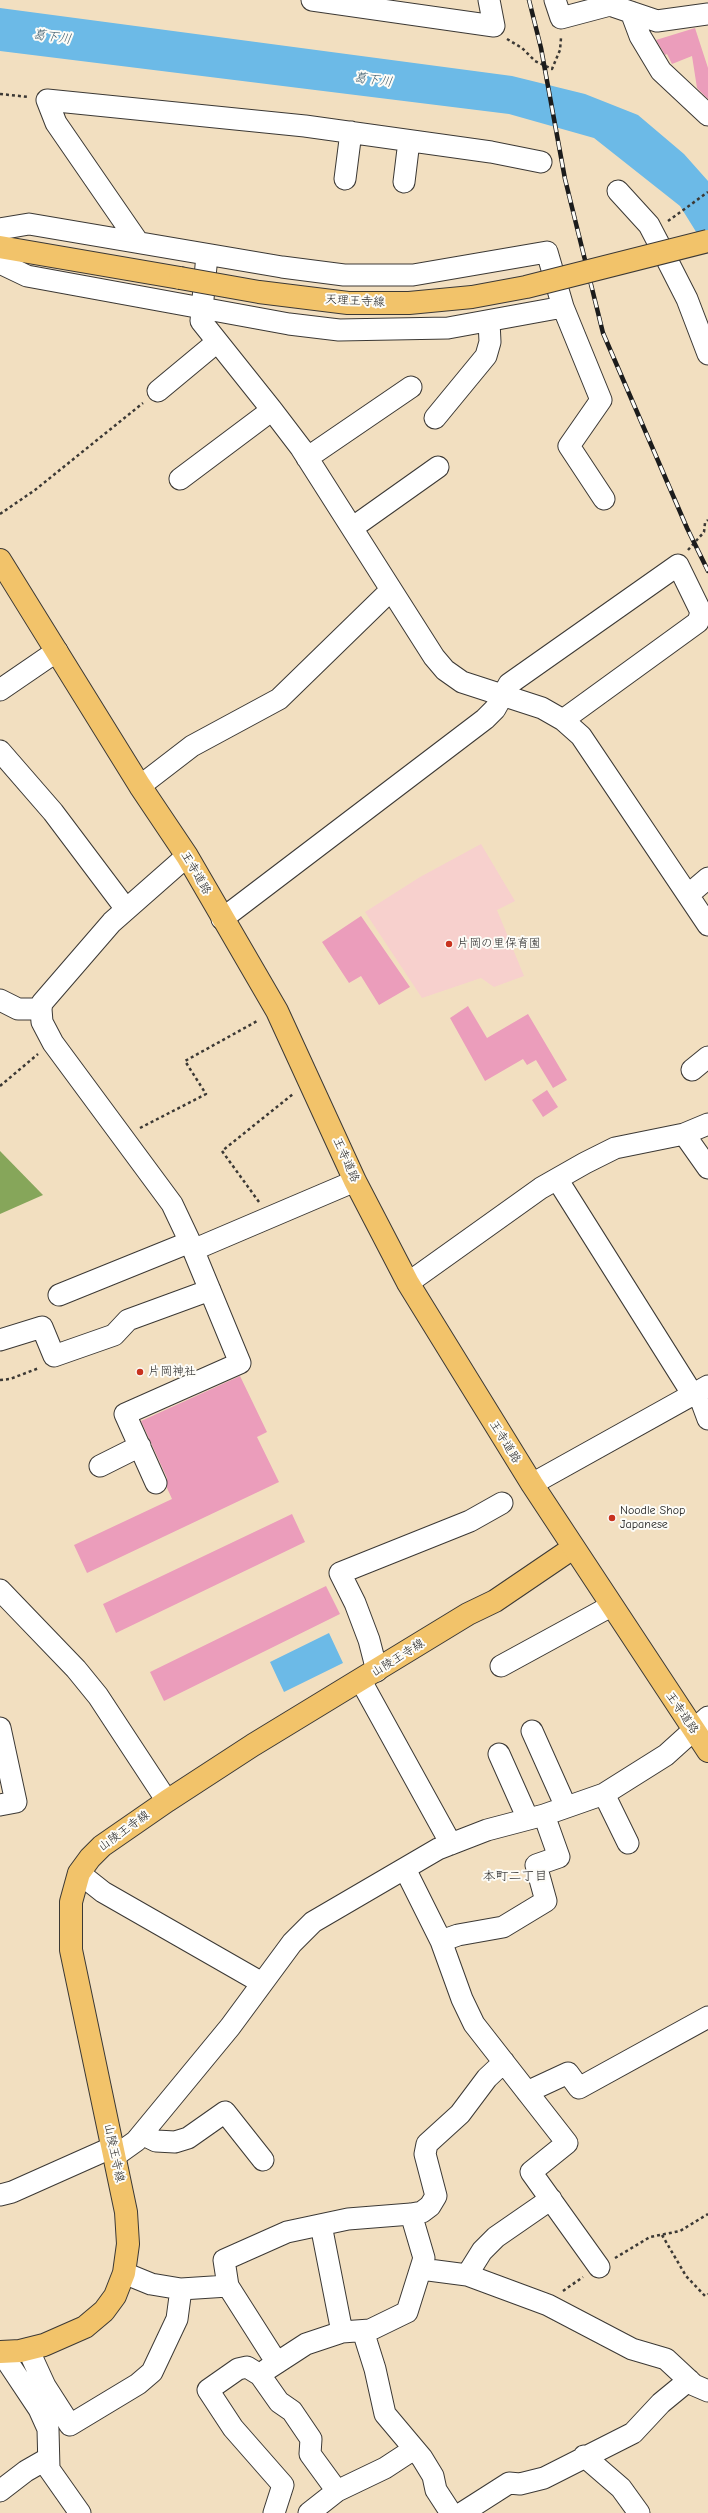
<!DOCTYPE html>
<html>
<head>
<meta charset="utf-8">
<style>
  body { margin:0 }
  canvas { display:block; background:#f2dfc0 }
</style>
</head>
<body>
<canvas width="708" height="2513"></canvas>
<script>
const ctx = document.querySelector('canvas').getContext('2d');
ctx.lineJoin = 'round';
function fillPath(path, color) {
  ctx.fillStyle = color;
  ctx.fill(path, 'evenodd');
}
function poly(rows) {
  const path = new Path2D();
  for (const r of rows) {
    path.moveTo(r[0], r[1]);
    for (let i = 2; i < r.length; i += 2) path.lineTo(r[i], r[i + 1]);
  }
  return path;
}
function trace(path, color, width, dash) {
  ctx.strokeStyle = color;
  ctx.lineWidth = width;
  ctx.lineCap = dash ? 'butt' : 'round';
  ctx.setLineDash(dash || []);
  ctx.stroke(path);
}
function write(font, color, halo, rows, align = 'center') {
  ctx.font = font + ' "Comic Neue","Klee One",sans-serif';
  ctx.lineWidth = 4;
  ctx.setLineDash([]);
  ctx.textBaseline = 'middle';
  ctx.strokeStyle = halo;
  ctx.fillStyle = color;
  for (const [text, x, y, turn = 0] of rows) {
    ctx.save();
    ctx.translate(x, y);
    ctx.rotate((+turn || 0) * Math.PI / 180);
    ctx.textAlign = isNaN(turn) ? turn : align;
    if (halo) ctx.strokeText(text, 0, 0);
    ctx.fillText(text, 0, 0);
    ctx.restore();
  }
}
fillPath(poly([
  [481,844,515,901,497,910,524,976,494,987,481,978,422,998,365,912,420,877]
]), '#f7d0cd');
fillPath(poly([
  [0,1151,43,1195,0,1214]
]), '#86a65a');
fillPath(poly([
  [0,8,512,76,585,94,638,115,684,154,708,181,708,251,680,206,594,138,509,114,0,51],
  [329,1633,343,1663,284,1692,270,1662]
]), '#6cbae7');
fillPath(poly([
  [695,28,708,68,708,99,697,88,692,56,672,64,667,54,665,55,656,40],
  [361,916,410,987,379,1005,361,976,349,983,322,942],
  [468,1006,487,1038,528,1014,567,1080,553,1088,536,1060,527,1065,523,1059,485,1081,450,1018],
  [547,1090,558,1107,543,1117,532,1100],
  [240,1376,267,1432,257,1437,279,1482,87,1573,74,1545,172,1499,167,1488,167,1478,141,1421],
  [292,1514,305,1542,116,1633,103,1604],
  [326,1586,340,1614,164,1701,150,1672]
]), '#eb9dbb');
const minor = poly([
  [312,0,494,26,489,0],
  [555,0,561,18,610,5,657,21,708,14],
  [631,12,640,36,661,71,708,115],
  [345,179,351,132],
  [404,182,409,141],
  [618,191,649,225,661,248,687,299,708,354],
  [0,229,29,224,282,267,344,275,413,275,547,252,563,307,601,400,569,446,604,499],
  [138,242,56,123,47,100,305,126,491,152,541,162],
  [207,255,201,321,272,410,301,448,434,657,445,670,462,682,542,708,563,720,581,736,708,925],
  [0,263,27,276,289,324,339,330,448,328,563,307],
  [158,391,217,342],
  [435,418,486,356,490,342,489,321],
  [307,458,411,387],
  [180,479,272,410],
  [352,528,438,467],
  [0,690,57,651],
  [0,751,53,812,126,909],
  [140,786,192,746,279,699,391,590],
  [688,895,708,878],
  [222,919,485,719,495,709,509,684,678,565,701,612,698,622,563,720],
  [0,1000,18,1009,41,1009],
  [692,1070,708,1057],
  [684,1134,708,1168],
  [557,1179,693,1395],
  [193,1250,355,1181],
  [408,1283,541,1188,585,1163,615,1148,684,1134,708,1124],
  [59,1295,190,1242],
  [0,1340,42,1327,54,1356,114,1335,128,1320,210,1290],
  [698,1392,708,1419],
  [100,1466,140,1446],
  [156,1483,125,1414,240,1363,190,1242,172,1204,53,1043,42,1022,41,1009,42,1003,112,922,187,856],
  [532,1484,708,1386],
  [0,1590,76,1669,98,1696,167,1801],
  [501,1666,611,1606],
  [377,1671,369,1640,355,1603,340,1573,470,1521,502,1503],
  [361,1681,451,1844],
  [0,1728,16,1802,0,1805],
  [532,1731,566,1807],
  [499,1754,528,1819],
  [604,1794,628,1843],
  [405,1869,441,1941,462,1999,474,2024,567,2143,531,2172,599,2267],
  [79,1873,103,1892,262,1983],
  [441,1941,458,1935,503,1927,546,1901,536,1865,559,1857,544,1815],
  [527,2092,568,2073,579,2088,708,2017],
  [142,2134,156,2141,175,2142,188,2138,225,2112,263,2160],
  [115,2156,136,2141,230,2027,292,1943,313,1922,438,1849,487,1830,544,1815,604,1794,666,1755,708,1717],
  [0,2195,12,2192,113,2147],
  [321,2225,342,2332],
  [421,2269,467,2275,548,2305,632,2349,666,2359,694,2385,708,2391],
  [124,2273,151,2284,181,2289,228,2286],
  [467,2275,482,2251,496,2237,551,2199],
  [363,2331,375,2369,385,2414,422,2458,433,2476,436,2490,451,2513],
  [28,2349,45,2386,70,2425,138,2384,152,2372,177,2319,181,2289],
  [1,2352,39,2409,48,2429,49,2469,80,2513],
  [277,2363,228,2286,224,2260,287,2232,348,2219,411,2214,422,2212,430,2206,436,2196,425,2154,427,2144,460,2114,487,2078,504,2062],
  [266,2370,306,2344,342,2332,370,2330,407,2312,424,2258,411,2214],
  [584,2456,621,2488,639,2513],
  [0,2491,26,2471,47,2459],
  [274,2513,283,2485,233,2428,208,2390,238,2369,247,2367,260,2375,279,2402,292,2411,311,2439,310,2454,337,2491],
  [309,2513,337,2491,385,2468,414,2449],
  [462,2513,509,2483,520,2484,544,2478,633,2433,661,2403,689,2380]
]);
const major = poly([
  [0,247,180,278],
  [0,2352,20,2351,44,2345,85,2327,104,2311,115,2296,124,2273,128,2244,126,2212,71,1950,71,1902,79,1873,90,1858,102,1846,167,1801,253,1745,468,1614,495,1601,573,1548]
]);
const highway = poly([
  [0,560,140,786,187,856,277,1011,355,1181,408,1283,532,1484,708,1751]
]);
trace(minor, '#3c3935', 23);
trace(major, '#3c3935', 24);
trace(highway, '#3c3935', 24);
trace(poly([
  [507,39,522,48,535,61,552,69,560,50,561,38],
  [0,94,29,97],
  [668,221,708,192],
  [0,514,35,490,143,403],
  [688,550,704,532,705,523,708,520],
  [0,1086,38,1054],
  [140,1128,206,1094,185,1061,259,1020],
  [259,1202,222,1151,293,1094],
  [0,1380,10,1379,39,1368],
  [662,2235,686,2276,705,2296,708,2294],
  [615,2258,650,2237,680,2231,708,2214],
  [563,2291,583,2277]
]), '#3c3935', 2.5, [3, 3]);
trace(minor, '#fff', 21);
trace(major, '#f2c36a', 22);
trace(highway, '#f2c36a', 22);
const rail = poly([
  [529,0,541,48,565,179,603,333,687,528,708,571]
]);
trace(rail, '#1c1c1c', 4.5);
trace(rail, '#fdfcf7', 3, [9]);
const majorBridge = poly([
  [180,278,259,292,348,303,409,303,472,297,526,287,708,241]
]);
trace(majorBridge, '#3c3935', 24, []);
trace(majorBridge, '#f2c36a', 22);
for (const [x, y, r, color] of [
  [449,944,4,"#c8321e"],
  [140,1372,4,"#c8321e"],
  [612,1518,4,"#c8321e"]
]) {
  const dot = new Path2D();
  dot.arc(x, y, r, 0, 2 * Math.PI);
  ctx.fillStyle = color;
  ctx.fill(dot);
  trace(dot, '#fdfcf7', 1.5);
}
write('12px', '#1c1c1c', '#fdfcf7', [
  ["天理王寺線",355,301,3],
  ["王寺道路",196,873,60],
  ["王寺道路",346,1160,66],
  ["王寺道路",505,1442,58],
  ["山陵王寺線",398,1658,-32],
  ["王寺道路",682,1713,56],
  ["山陵王寺線",124,1831,-36],
  ["山陵王寺線",114,2153,78]
]);
write('12px', '#1c1c1c', '#fdfcf7', [
  ["片岡の里保育園",457,944],
  ["片岡神社",148,1372],
  ["Noodle Shop",620,1511],
  ["Japanese",620,1525]
], 'left');
write('italic 13px', '#3c5b6d', '#fdfcf7', [
  ["葛下川",52,37,8],
  ["葛下川",373,80,8]
]);
write('13px', '#1c1c1c', '#fdfcf7', [
  ["本町二丁目",515,1876]
]);
</script>
</body>
</html>
